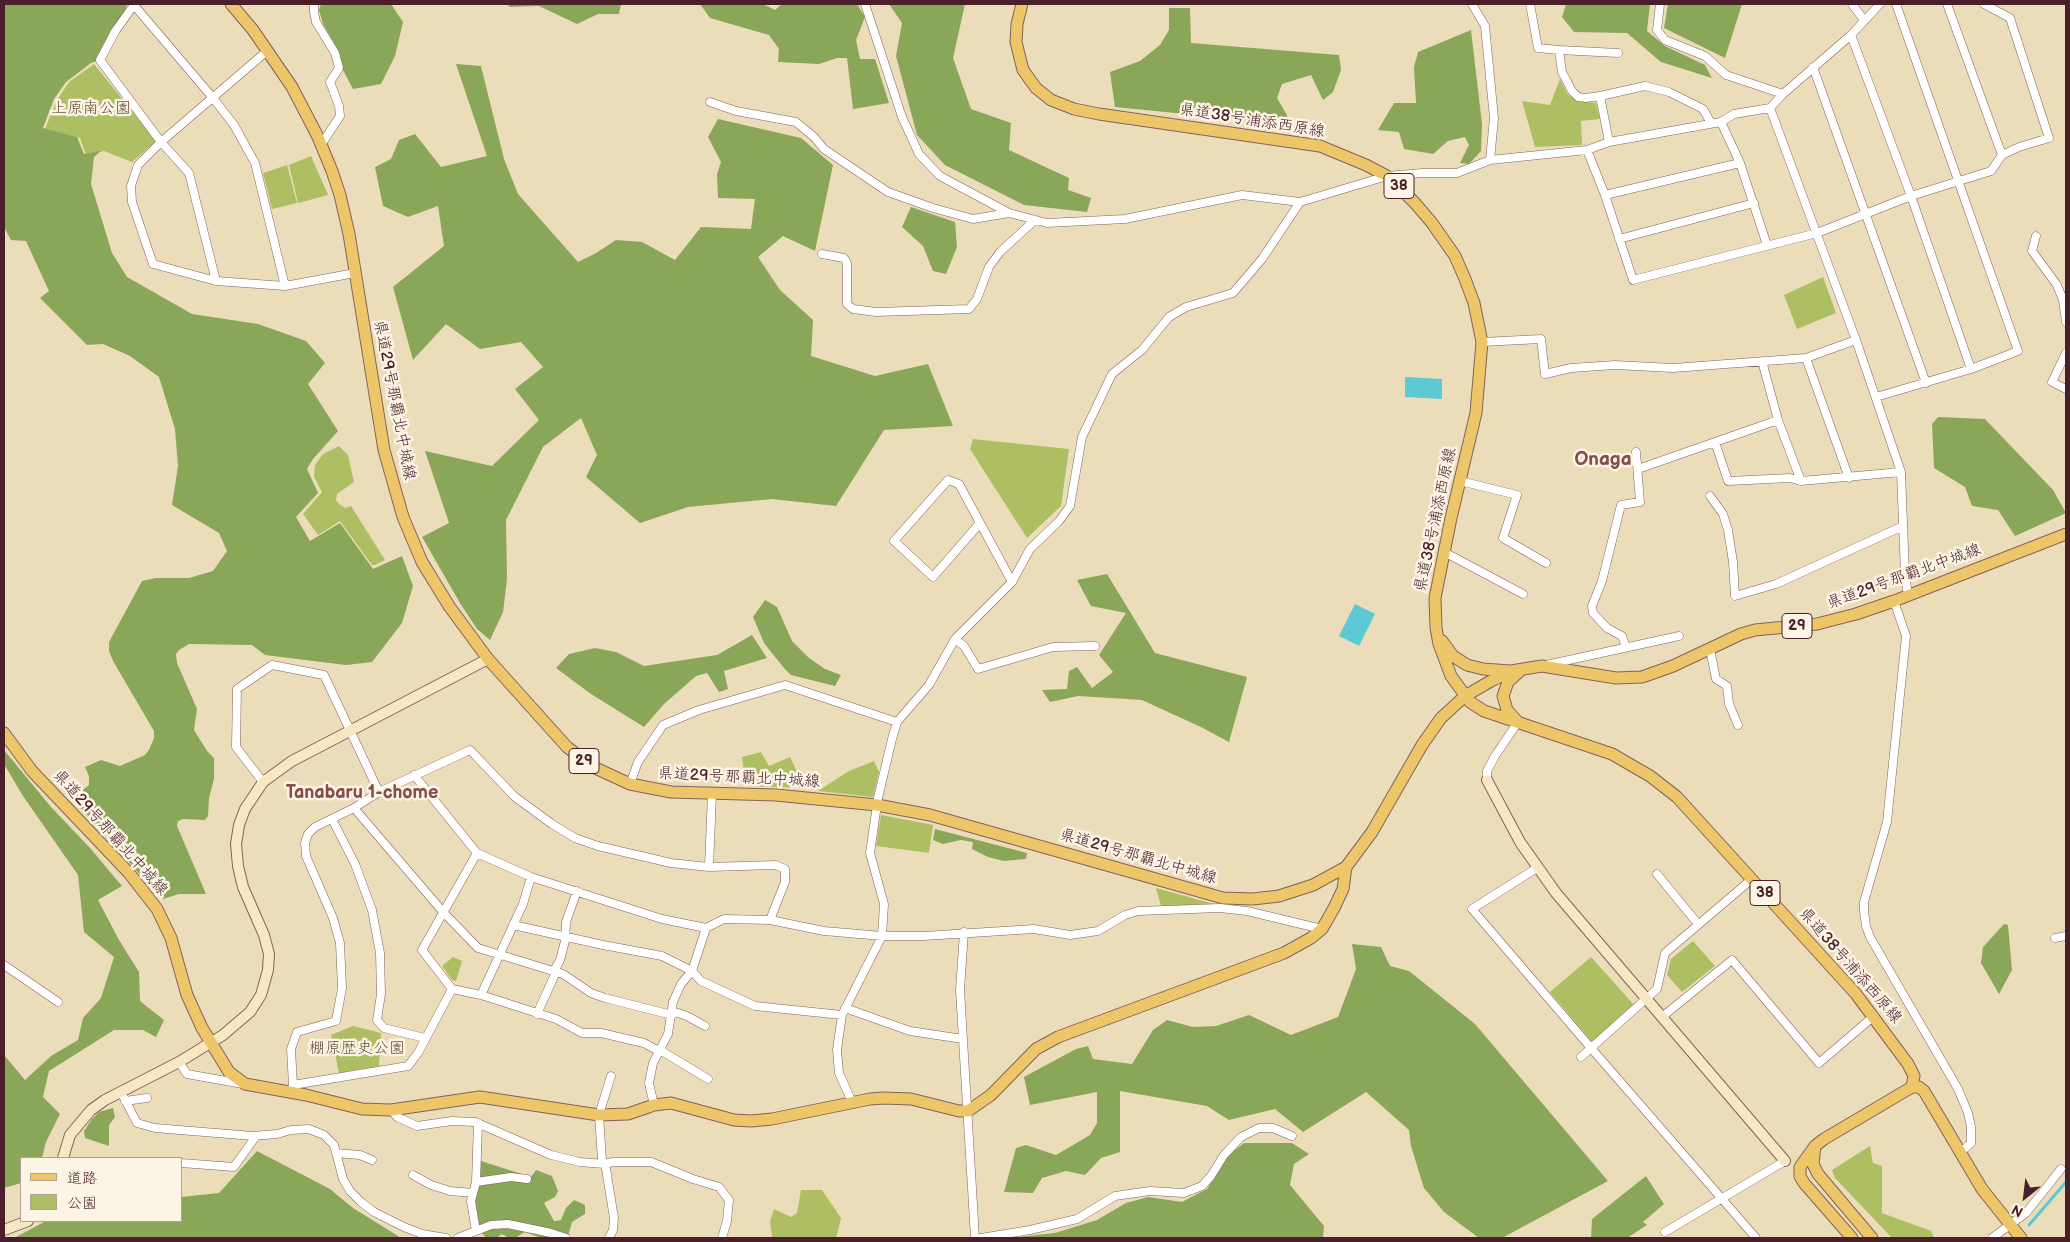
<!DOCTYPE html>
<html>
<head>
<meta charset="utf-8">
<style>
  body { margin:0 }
  #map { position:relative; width:2070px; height:1242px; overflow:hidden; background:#ecddba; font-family:"Balsamiq Sans","Klee One",sans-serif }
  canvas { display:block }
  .frame { position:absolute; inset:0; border:5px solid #4a1f2b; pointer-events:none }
  .legend { position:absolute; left:20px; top:1157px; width:162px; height:65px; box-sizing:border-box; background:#fcf5e5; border:1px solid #b59f9b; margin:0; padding:6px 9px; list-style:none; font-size:15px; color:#4a1f2b }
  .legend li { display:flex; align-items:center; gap:10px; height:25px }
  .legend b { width:25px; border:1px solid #b59f9b }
  .north { position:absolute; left:2000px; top:1172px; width:50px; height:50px; -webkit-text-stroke:4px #fcf5e5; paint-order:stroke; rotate:209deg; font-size:14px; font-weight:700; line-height:20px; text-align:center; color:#4a1f2b }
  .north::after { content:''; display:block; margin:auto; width:18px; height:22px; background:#4a1f2b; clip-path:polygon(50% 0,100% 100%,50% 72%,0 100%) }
</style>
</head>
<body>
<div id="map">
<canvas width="2070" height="1242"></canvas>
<div class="frame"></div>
<ul class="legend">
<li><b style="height:6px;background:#ecc669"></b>道路</li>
<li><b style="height:14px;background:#adbf62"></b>公園</li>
</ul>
<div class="north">N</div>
</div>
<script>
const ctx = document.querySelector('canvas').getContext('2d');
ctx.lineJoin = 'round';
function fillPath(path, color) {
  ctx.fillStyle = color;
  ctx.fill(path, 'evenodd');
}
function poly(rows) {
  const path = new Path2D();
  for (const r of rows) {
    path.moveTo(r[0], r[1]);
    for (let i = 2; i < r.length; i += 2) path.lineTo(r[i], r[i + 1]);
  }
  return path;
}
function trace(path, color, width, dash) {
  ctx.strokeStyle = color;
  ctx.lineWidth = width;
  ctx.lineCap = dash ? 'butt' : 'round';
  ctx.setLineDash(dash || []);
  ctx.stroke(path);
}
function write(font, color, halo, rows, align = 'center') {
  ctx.font = font + ' "Balsamiq Sans","Klee One",sans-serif';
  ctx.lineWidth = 5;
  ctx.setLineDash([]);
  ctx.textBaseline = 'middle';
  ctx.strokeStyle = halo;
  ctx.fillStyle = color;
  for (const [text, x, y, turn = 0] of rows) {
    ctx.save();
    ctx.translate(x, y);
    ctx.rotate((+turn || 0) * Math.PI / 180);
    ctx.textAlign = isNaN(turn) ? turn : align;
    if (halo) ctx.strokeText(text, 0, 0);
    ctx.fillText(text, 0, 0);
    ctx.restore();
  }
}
fillPath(poly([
  [94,64,156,141,132,162,104,151,86,155,80,138,45,129,57,100,69,82],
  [1560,79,1568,95,1579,101,1596,103,1600,119,1581,121,1582,145,1535,147,1522,101,1550,105],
  [311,156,328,195,298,203,289,165],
  [287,165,297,203,272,209,263,173],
  [1823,277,1836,313,1797,329,1784,295],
  [973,439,1069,449,1061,506,1027,538,970,449],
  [339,446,348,455,354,482,337,494,336,500,339,504,345,508,351,506,385,560,375,565,372,565,340,521,318,535,303,514,322,492,314,477,315,465,323,454],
  [761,752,769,766,790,757,805,788,746,786,742,757],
  [874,761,879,772,873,797,818,791,849,771],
  [881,815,933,825,929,853,876,846],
  [1156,888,1214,904,1161,906],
  [1693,941,1715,966,1682,992,1667,975,1671,959],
  [453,957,462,961,456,981,452,980,442,966],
  [1591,957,1635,1006,1593,1043,1550,992],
  [353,1026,381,1033,379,1066,339,1073,331,1035],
  [1870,1146,1873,1163,1882,1166,1882,1213,1931,1231,1934,1238,1892,1238,1835,1178,1832,1170],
  [801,1190,822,1190,841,1218,836,1238,772,1238,770,1221,774,1209,791,1217,797,1213]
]), '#adbf62');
fillPath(poly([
  [4,4,127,4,125,11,110,31,100,60,91,63,66,82,54,99,43,128,77,137,84,154,101,151,94,157,91,184,112,253,127,277,192,314,258,324,306,341,325,363,308,384,338,431,313,459,307,469,318,493,296,517,310,541,340,523,373,569,402,556,413,586,402,623,372,662,346,665,265,655,252,645,189,644,179,650,176,654,177,663,197,709,194,730,207,751,214,758,214,779,209,798,208,816,205,820,183,819,178,821,177,826,206,894,179,894,163,899,148,884,99,827,72,799,89,785,89,776,85,767,101,760,120,766,145,755,149,750,154,738,154,731,113,661,109,651,109,642,142,581,156,578,189,578,213,571,227,551,219,533,172,505,178,466,175,429,159,377,130,356,103,344,87,345,40,298,49,291,26,241,11,240,4,227],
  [321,4,391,4,403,22,395,56,381,84,353,89,343,70,339,52,323,24,319,10],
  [507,4,621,4,619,14,598,14,577,24,539,6,510,7],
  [700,4,763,4,775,10,782,4,857,4,865,17,856,40,860,59,875,59,889,103,853,109,847,58,837,58,819,64,778,62,779,49,769,35,710,18],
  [889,4,965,4,953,58,971,109,1011,123,1009,150,1069,178,1068,190,1091,198,1087,212,1024,205,945,165,917,135,896,56,902,23],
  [1566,4,1650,4,1647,31,1665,46,1705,65,1712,78,1661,62,1627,33,1574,32,1562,17],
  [1668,4,1742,4,1725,58,1664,28],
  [1169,8,1190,8,1191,43,1339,55,1341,70,1333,92,1323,100,1311,75,1282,84,1277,98,1287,115,1286,124,1115,107,1110,72,1140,61,1160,45,1169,30],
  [1471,30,1482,124,1481,151,1469,164,1460,163,1469,145,1465,137,1448,141,1433,154,1404,149,1399,132,1378,130,1394,103,1416,103,1414,67,1418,52],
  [456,64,481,66,504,159,518,194,578,262,596,253,616,240,642,242,675,260,701,227,751,229,755,199,718,198,717,174,721,162,708,137,718,119,801,138,833,165,815,251,783,236,758,257,780,290,813,320,811,356,875,376,928,364,953,426,884,430,836,506,772,499,688,507,640,523,586,477,597,455,581,418,543,447,506,520,507,579,503,612,490,640,477,629,460,603,422,537,449,523,425,451,492,466,539,420,515,389,543,367,521,342,480,349,446,324,413,360,393,287,444,246,438,206,408,217,383,206,375,167,391,159,399,140,415,134,441,167,487,156],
  [911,207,955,222,957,247,946,274,933,271,923,246,902,227],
  [1938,417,1985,419,2053,490,2066,513,2015,536,1998,510,1972,506,1965,487,1934,468,1932,424],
  [1107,574,1155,653,1247,677,1229,742,1203,728,1142,700,1078,696,1050,702,1042,690,1067,689,1069,671,1077,667,1092,688,1113,672,1099,655,1126,613,1091,606,1077,580],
  [765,600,777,607,792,641,809,658,825,669,841,675,835,686,791,675,784,668,764,643,753,617],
  [752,635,767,658,724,671,728,689,719,692,707,673,696,676,664,704,644,727,591,694,556,668,569,654,595,648,616,652,644,666,717,655],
  [4,750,51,807,90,848,122,886,98,900,119,940,139,972,140,1001,164,1020,156,1037,143,1030,114,1030,49,1071,43,1097,60,1114,46,1142,42,1158,21,1158,21,1183,4,1188,4,1055,25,1080,51,1056,78,1040,83,1018,101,998,114,957,84,932,78,875,23,796,4,764],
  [935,829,1027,853,1026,859,1004,861,988,857,972,849,973,842,961,840,943,844,933,840],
  [2004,924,2008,925,2012,970,1999,994,1981,963,1983,947],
  [1352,944,1381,947,1390,966,1409,971,1475,1024,1608,1181,1502,1238,1479,1238,1444,1212,1424,1188,1411,1146,1409,1130,1366,1092,1303,1132,1275,1109,1229,1120,1207,1106,1120,1091,1120,1152,1101,1158,1085,1175,1066,1171,1042,1178,1033,1193,1004,1192,1016,1148,1026,1145,1056,1155,1090,1135,1097,1123,1097,1092,1030,1105,1024,1077,1076,1049,1088,1046,1093,1059,1132,1064,1153,1030,1167,1020,1193,1027,1216,1026,1249,1015,1291,1035,1338,1017,1356,969],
  [113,1108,115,1117,109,1125,109,1146,85,1138,84,1131,92,1119,99,1112],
  [1244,1143,1292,1143,1309,1154,1294,1164,1290,1185,1324,1226,1323,1238,1009,1238,1055,1233,1097,1220,1126,1203,1148,1197,1182,1202,1207,1189,1227,1156],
  [257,1151,330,1189,353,1208,398,1236,399,1238,9,1238,16,1237,46,1221,181,1221,181,1197,219,1193],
  [478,1160,531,1177,536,1170,552,1176,558,1191,555,1197,544,1203,554,1221,561,1220,566,1208,574,1200,585,1205,585,1214,572,1222,568,1236,541,1238,525,1232,515,1238,509,1238,502,1234,496,1238,486,1238,477,1226,473,1205],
  [1646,1176,1664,1204,1643,1222,1647,1225,1627,1238,1591,1238,1592,1219]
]), '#8aa658');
fillPath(poly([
  [1405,377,1442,379,1442,399,1405,397],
  [1355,604,1375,614,1359,646,1339,636]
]), '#5dc9d4');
trace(poly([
  [2029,1225,2066,1182]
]), '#5dc9d4', 3);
const street = poly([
  [133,4,213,98,234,125,255,163,285,286],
  [314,4,314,12,316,22,335,53,339,68,330,82,339,106,340,116,321,145],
  [865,4,902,117,919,154,940,176,1009,213,1047,223,1125,219,1242,195,1300,202,1387,176,1422,173,1457,173,1490,160,1587,150,1609,142,1721,122,1734,114,1770,108,1783,94,1851,35,1880,4],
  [1472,4,1485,26,1494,118,1490,160],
  [1530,4,1538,48,1559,50],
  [1660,4,1657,30,1665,40,1705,56,1726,75,1783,94],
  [1852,4,1864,20],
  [1947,4,2002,155],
  [134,5,116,30,100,60,161,142,189,173,216,281],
  [1851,35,1911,196,1971,369],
  [267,51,161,142,138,165,131,186,132,202,153,264,216,281,285,286,355,273],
  [1813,67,1926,383],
  [1600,96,1586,98,1578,97,1572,91,1562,72,1559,50,1618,53],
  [710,102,736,111,796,122,814,137,824,149,888,192,933,208,973,219,1009,213],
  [1770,108,1856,340,1901,472,1905,574,1908,596],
  [1721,122,1740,163,1767,245],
  [1609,142,1600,96,1645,86,1669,92,1703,109,1711,123],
  [1587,150,1605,195,1633,280,1817,233,1911,196,1991,171,2002,155,2019,147,2049,138,2010,18,1984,4],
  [1605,195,1740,163],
  [2036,236,2032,251,2057,285,2063,300,2066,302],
  [1619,239,1754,203],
  [822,254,844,258,847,263,847,304,853,309,876,312,969,309,977,299,989,267,1000,252,1035,220],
  [2063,300,2066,322],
  [1482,342,1541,339,1545,374,1571,368,1615,365,1673,368,1806,358,1856,340],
  [2066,353,2052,382,2066,389],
  [1806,358,1849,478],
  [1762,361,1778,420,1801,481],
  [1876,397,1971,369,2018,351,1896,4],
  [1715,442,1728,481,1790,478,1801,481,1901,472],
  [1638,469,1778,420],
  [1460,481,1517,495,1503,538,1546,563],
  [1710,496,1723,514,1728,530,1733,562,1735,596,1776,584,1903,526],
  [980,523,933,577,894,541,948,480,959,484,1012,582],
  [1444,552,1523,594],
  [1894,601,1906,636,1887,822,1864,902,1864,911,1866,926,1870,937,1958,1089,1968,1113,1971,1127,1971,1143,1961,1152],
  [955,639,964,646,978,669,1053,647,1095,646],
  [1626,647,1622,636,1607,628,1593,613,1592,606,1602,581,1621,505,1640,502,1636,452],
  [1710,649,1716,679,1727,686,1729,704,1738,725],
  [1546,665,1679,636],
  [414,775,477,853,531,877,662,919,706,928,724,919,770,920,824,931,882,936,924,936,1034,929,1070,935,1098,931,1125,915,1138,911,1220,908,1247,911,1322,929],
  [1487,780,1487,771,1495,756,1518,722],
  [263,782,236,747,237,689,272,665,324,675,379,792],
  [630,784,638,762,663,725,699,710,785,685,897,722],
  [354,808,444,913,478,948,563,974,591,993,605,998,672,1015],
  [332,819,355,864,372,910,380,953,381,994,377,1020,384,1028,425,1038],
  [477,853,422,950,452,989,481,995,556,1019,582,1033,601,1033,644,1043,655,1049,660,1050,708,1079],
  [709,867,712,794],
  [1537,868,1472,909,1591,1048,1581,1057],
  [1657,874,1698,924],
  [1752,879,1665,953,1657,989,1591,1048,1756,1238],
  [513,925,603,945,662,956,692,971,701,981,755,1006,842,1015],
  [964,932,960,990,975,1238],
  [2055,938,2066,936],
  [4,965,58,1002],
  [554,971,560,960,565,941,566,922,577,891],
  [481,995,523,904,531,877],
  [845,1008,910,1031,963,1039],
  [672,1011,687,1016,705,1026],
  [537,1014,556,972],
  [1662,1017,1732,960,1819,1063,1874,1016],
  [179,1062,187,1074,243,1084],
  [293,1085,408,1066,418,1053,452,989],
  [121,1092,137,1123,155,1128,253,1136,277,1134,291,1130,309,1129,324,1135,334,1145,343,1179,350,1191,361,1202,374,1212,404,1227,422,1234,446,1238],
  [291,1092,293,1085,291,1049,297,1032,336,1021,342,988,340,943,333,918,306,856,305,843,308,834,315,827,354,808,379,792,470,750,515,797,552,824,575,838,598,846,671,863,709,867,776,865,785,869,785,882,770,920],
  [125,1101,147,1098],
  [852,1102,839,1073,837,1050,842,1015,882,936,884,904,870,853,878,798,892,739,897,722,929,685,955,639,1012,582,1030,549,1059,521,1070,506,1082,437,1112,374,1142,350,1169,317,1186,307,1233,293,1262,259,1300,202],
  [654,1105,649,1083,653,1063,668,1034,673,1002,681,984,692,971,706,928],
  [391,1110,397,1117,417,1126,452,1121,475,1122,551,1155,580,1162,604,1164,613,1162,651,1162,693,1179,719,1187,729,1200,727,1221,722,1238],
  [336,1153,360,1155,372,1160],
  [181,1163,234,1167,256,1136],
  [413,1175,431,1185,450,1191,473,1193],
  [476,1182,511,1177,527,1179],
  [476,1231,471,1201,476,1182,478,1123],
  [1665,1232,1785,1161],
  [458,1238,491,1225,508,1224,551,1233,566,1238],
  [609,1238,613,1230,614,1218,606,1169,602,1160,599,1115,611,1076],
  [981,1238,1030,1230,1077,1219,1115,1196,1150,1191,1184,1193,1202,1186,1211,1176,1224,1155,1241,1137,1259,1128,1273,1128,1292,1136],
  [1992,1238,2026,1213,2061,1169]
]);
const secondary = poly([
  [1487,780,1520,842,1556,893,1785,1161],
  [63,1158,70,1135,91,1110,105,1100,179,1062,223,1035,250,1012,261,995,268,970,269,954,264,935,243,887,238,866,236,844,239,825,245,809,263,782,292,761,488,659],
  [4,1230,28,1221]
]);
const primary = poly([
  [231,4,253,30,292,87,318,137,332,171,340,195,349,234,384,450,403,517,422,562,449,606,488,659,567,747,593,767,630,784,671,792,776,795,877,805,930,815,1223,898,1253,899,1279,896,1313,885,1346,867,1372,832,1422,745,1441,718,1465,696,1491,681,1511,671,1542,666,1616,678,1642,677,1673,666,1741,634,1755,630,1817,624,1856,614,1894,601,2066,534],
  [1022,4,1017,24,1016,42,1023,70,1036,88,1051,100,1074,109,1099,114,1320,146,1366,165,1387,176,1414,202,1432,223,1455,256,1465,279,1474,303,1482,342,1476,413,1451,518,1435,598,1436,628,1439,644,1451,676,1470,702,1484,711,1612,754,1650,776,1677,797,1856,994,1908,1064,1914,1076,1912,1087],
  [1442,641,1453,656,1467,665,1483,669,1510,671],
  [1517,721,1507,710,1503,696,1508,682,1520,671],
  [4,733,32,771,129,873,157,909,171,938,187,995,202,1028,229,1072,245,1084,306,1095,362,1109,391,1110,480,1097,599,1115,628,1114,654,1105,671,1103,734,1120,751,1121,772,1119,870,1099,883,1098,911,1099,959,1111,968,1111,991,1095,1036,1049,1058,1037,1284,953,1311,938,1322,929,1334,908,1343,889,1346,867],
  [1912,1087,1919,1087,1924,1091,1982,1189,2021,1238],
  [1815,1146,1813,1164,1818,1174,1872,1238],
  [1852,1238,1804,1183,1800,1176,1800,1167,1815,1146,1824,1139,1912,1087]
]);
trace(street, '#83625d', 9);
trace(secondary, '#83625d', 12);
trace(primary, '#83625d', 13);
trace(street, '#fff', 8);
trace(secondary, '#f7e8c3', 10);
trace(primary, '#ecc669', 11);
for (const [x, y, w] of [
  [1399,186,30],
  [1797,626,30],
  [584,761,30],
  [1765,893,30]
]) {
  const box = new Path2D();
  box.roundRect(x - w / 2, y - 12.5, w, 25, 4);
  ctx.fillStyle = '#fcf5e5';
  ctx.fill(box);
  trace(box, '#4a1f2b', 1);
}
write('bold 15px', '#4a1f2b', null, [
  ["38",1399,186],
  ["29",1797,626],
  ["29",584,761],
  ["38",1765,893]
]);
write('16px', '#684f3c', '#fcf5e5', [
  ["上原南公園",91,109],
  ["棚原歴史公園",357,1049]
]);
write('16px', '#4a1f2b', '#fcf5e5', [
  ["県道38号浦添西原線",1252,121,9],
  ["県道29号那覇北中城線",394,400,79],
  ["県道38号浦添西原線",1436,520,-78],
  ["県道29号那覇北中城線",1904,577,-20],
  ["県道29号那覇北中城線",739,778,3],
  ["県道29号那覇北中城線",110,833,48],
  ["県道29号那覇北中城線",1138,857,16],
  ["県道38号浦添西原線",1850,966,49]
]);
write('bold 18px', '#864d4b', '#fcf5e5', [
  ["Tanabaru 1-chome",362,793]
]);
write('bold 19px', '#864d4b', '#fcf5e5', [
  ["Onaga",1603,460]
]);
</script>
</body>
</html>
